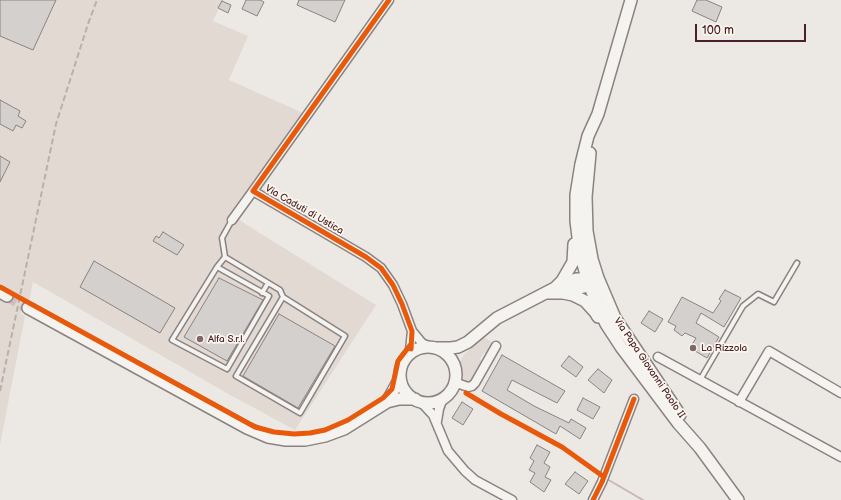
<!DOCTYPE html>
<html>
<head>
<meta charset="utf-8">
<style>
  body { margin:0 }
  #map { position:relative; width:841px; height:500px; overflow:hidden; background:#ece9e4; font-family:"Balsamiq Sans",sans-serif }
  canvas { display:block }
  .scale { position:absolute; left:695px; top:24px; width:111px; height:18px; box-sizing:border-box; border:2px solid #4a1f2b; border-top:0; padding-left:5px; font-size:12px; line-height:14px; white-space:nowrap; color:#4a1f2b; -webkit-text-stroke:3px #fbf7ec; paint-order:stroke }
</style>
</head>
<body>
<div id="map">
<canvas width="841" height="500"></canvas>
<div class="scale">100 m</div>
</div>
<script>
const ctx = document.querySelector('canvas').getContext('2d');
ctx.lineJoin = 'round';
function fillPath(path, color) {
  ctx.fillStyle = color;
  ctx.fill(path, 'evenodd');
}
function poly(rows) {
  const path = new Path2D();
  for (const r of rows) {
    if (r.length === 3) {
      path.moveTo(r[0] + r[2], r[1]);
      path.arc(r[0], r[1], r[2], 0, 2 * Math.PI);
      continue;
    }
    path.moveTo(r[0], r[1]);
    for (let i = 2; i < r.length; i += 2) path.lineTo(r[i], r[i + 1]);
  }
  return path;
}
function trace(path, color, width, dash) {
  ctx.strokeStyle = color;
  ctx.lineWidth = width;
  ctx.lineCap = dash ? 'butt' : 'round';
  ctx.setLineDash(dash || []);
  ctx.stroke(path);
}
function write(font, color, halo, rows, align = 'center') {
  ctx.font = font + ' "Balsamiq Sans",sans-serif';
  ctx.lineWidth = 3.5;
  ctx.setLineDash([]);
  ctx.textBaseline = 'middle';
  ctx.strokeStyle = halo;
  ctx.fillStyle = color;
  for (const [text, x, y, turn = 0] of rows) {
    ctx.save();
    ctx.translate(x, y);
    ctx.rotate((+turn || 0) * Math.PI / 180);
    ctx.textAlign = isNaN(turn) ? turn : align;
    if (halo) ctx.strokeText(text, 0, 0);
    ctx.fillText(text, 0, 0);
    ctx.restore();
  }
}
fillPath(poly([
  [0,0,223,0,213,21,248,36,229,80,303,113,230,213,250,227,376,305,295,430,232,396,33,282,29,301,24,299,21,314,25,316,0,445]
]), '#e2d9d3');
fillPath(poly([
  [482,336,493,343,487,353,484,353,480,359,483,362,472,380,467,382,461,376,460,362,463,356]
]), '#e1d9d4');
trace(poly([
  [607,479,643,500]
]), '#c8b9b6', 2);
const building = poly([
  [0,0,56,0,33,50,0,36,0,0],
  [246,0,260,0,264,2,257,16,242,9,246,0],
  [299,0,345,0,335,22,297,5,299,0],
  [697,0,706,0,722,7,716,22,692,11,697,0],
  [222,1,231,5,228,13,218,8,222,1],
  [0,100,20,111,18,116,26,121,22,128,16,125,13,131,0,124,0,100],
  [0,156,10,162,0,182,0,156],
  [163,232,184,245,177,255,153,241,156,236,159,238,163,232],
  [94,261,175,308,160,333,80,287,94,261],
  [219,278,263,300,227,361,184,337,219,278],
  [725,290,741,298,724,327,701,313,696,323,719,337,707,358,690,348,696,338,685,333,682,336,674,330,676,326,668,322,682,297,713,313,721,301,719,299,725,290],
  [649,311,663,319,655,332,641,323,649,311],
  [279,314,335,346,298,408,243,376,279,314],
  [502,355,565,391,557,403,512,380,507,390,534,406,569,423,571,419,586,428,580,439,560,426,556,434,482,391,502,355],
  [569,356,583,367,576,377,561,366,569,356],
  [598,369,612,380,604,393,588,380,598,369],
  [583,398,600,407,593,419,577,410,583,398],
  [462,402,473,409,463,425,452,418,462,402],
  [537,445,550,452,544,463,550,467,545,477,551,480,544,492,530,482,535,473,529,470,534,461,530,458,537,445],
  [575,472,588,481,579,494,565,484,575,472]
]);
fillPath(building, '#d4d0cd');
trace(building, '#8b8282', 1);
trace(poly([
  [7,296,28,308]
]), '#ccc1bf', 11, [11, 5.5]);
const lane = poly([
  [232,220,222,238,225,257,280,290,283,297,345,336,300,413,236,376,283,297],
  [217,267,269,296,227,369,172,340,217,267,225,257],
  [262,293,268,283],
  [700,380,743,306,758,294,774,302,797,263]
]);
const street = poly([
  [389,0,253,191,366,257,381,268,393,285,402,304,412,331,410,350,407,356],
  [232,220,253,191],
  [412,331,422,343,430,347],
  [658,357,841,457],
  [454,382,468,387,472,386,475,383,496,346],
  [420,401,433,415,448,451,465,471,475,480,512,500],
  [739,402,769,351,841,393],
  [437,421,439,409,443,398],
  [593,500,602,482,634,399]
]);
const secondary = poly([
  [631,0,598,114,588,136,581,164,576,195,576,221,580,253,588,282,597,304,606,324,621,347,678,423,700,448,738,500],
  [590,153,586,197,587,231,592,259,598,278,615,318,680,415],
  [559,286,576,279,581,279,588,282],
  [0,292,7,296],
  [563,292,584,287,588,282,595,280],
  [548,293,563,293,573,295,585,301,595,312,598,317],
  [28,308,247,428,268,437,286,440,305,440,325,436,344,429,387,402,399,399,415,399],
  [428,375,28],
  [437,348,451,348,458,347,468,342,497,318,555,288,562,281,573,262,574,244],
  [387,402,399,380,400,374]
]);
trace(lane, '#8b8282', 7);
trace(street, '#8b8282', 11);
trace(secondary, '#8b8282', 14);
trace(lane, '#f4f3ef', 4);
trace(street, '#f4f3ef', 8);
trace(secondary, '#f4f3ef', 11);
trace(poly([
  [0,391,56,124,88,24,97,0]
]), '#b6b1af', 2, [6, 3]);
trace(poly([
  [389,0,253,191,366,257,381,268,393,285,402,304,412,331,411,349],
  [0,287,255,427,274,432,294,434,310,433,325,430,348,420,383,398,392,389,398,361,411,344],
  [466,393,501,414,562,447,604,477],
  [593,500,602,482,634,399]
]), '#e8590c', 5);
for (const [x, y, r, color] of [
  [200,339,4,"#83666c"],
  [693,348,4,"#83666c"]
]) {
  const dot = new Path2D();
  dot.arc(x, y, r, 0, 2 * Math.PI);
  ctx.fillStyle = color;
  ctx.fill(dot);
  trace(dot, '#fbf7ec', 1.5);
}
write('10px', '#4a1f2b', '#fbf7ec', [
  ["Via Caduti di Ustica",304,210,30],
  ["Via Papa Giovanni Paolo II",649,368,56]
]);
write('10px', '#4a1f2b', '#fbf7ec', [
  ["Alfa S.r.l.",208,339],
  ["La Rizzola",701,348]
], 'left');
</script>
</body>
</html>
